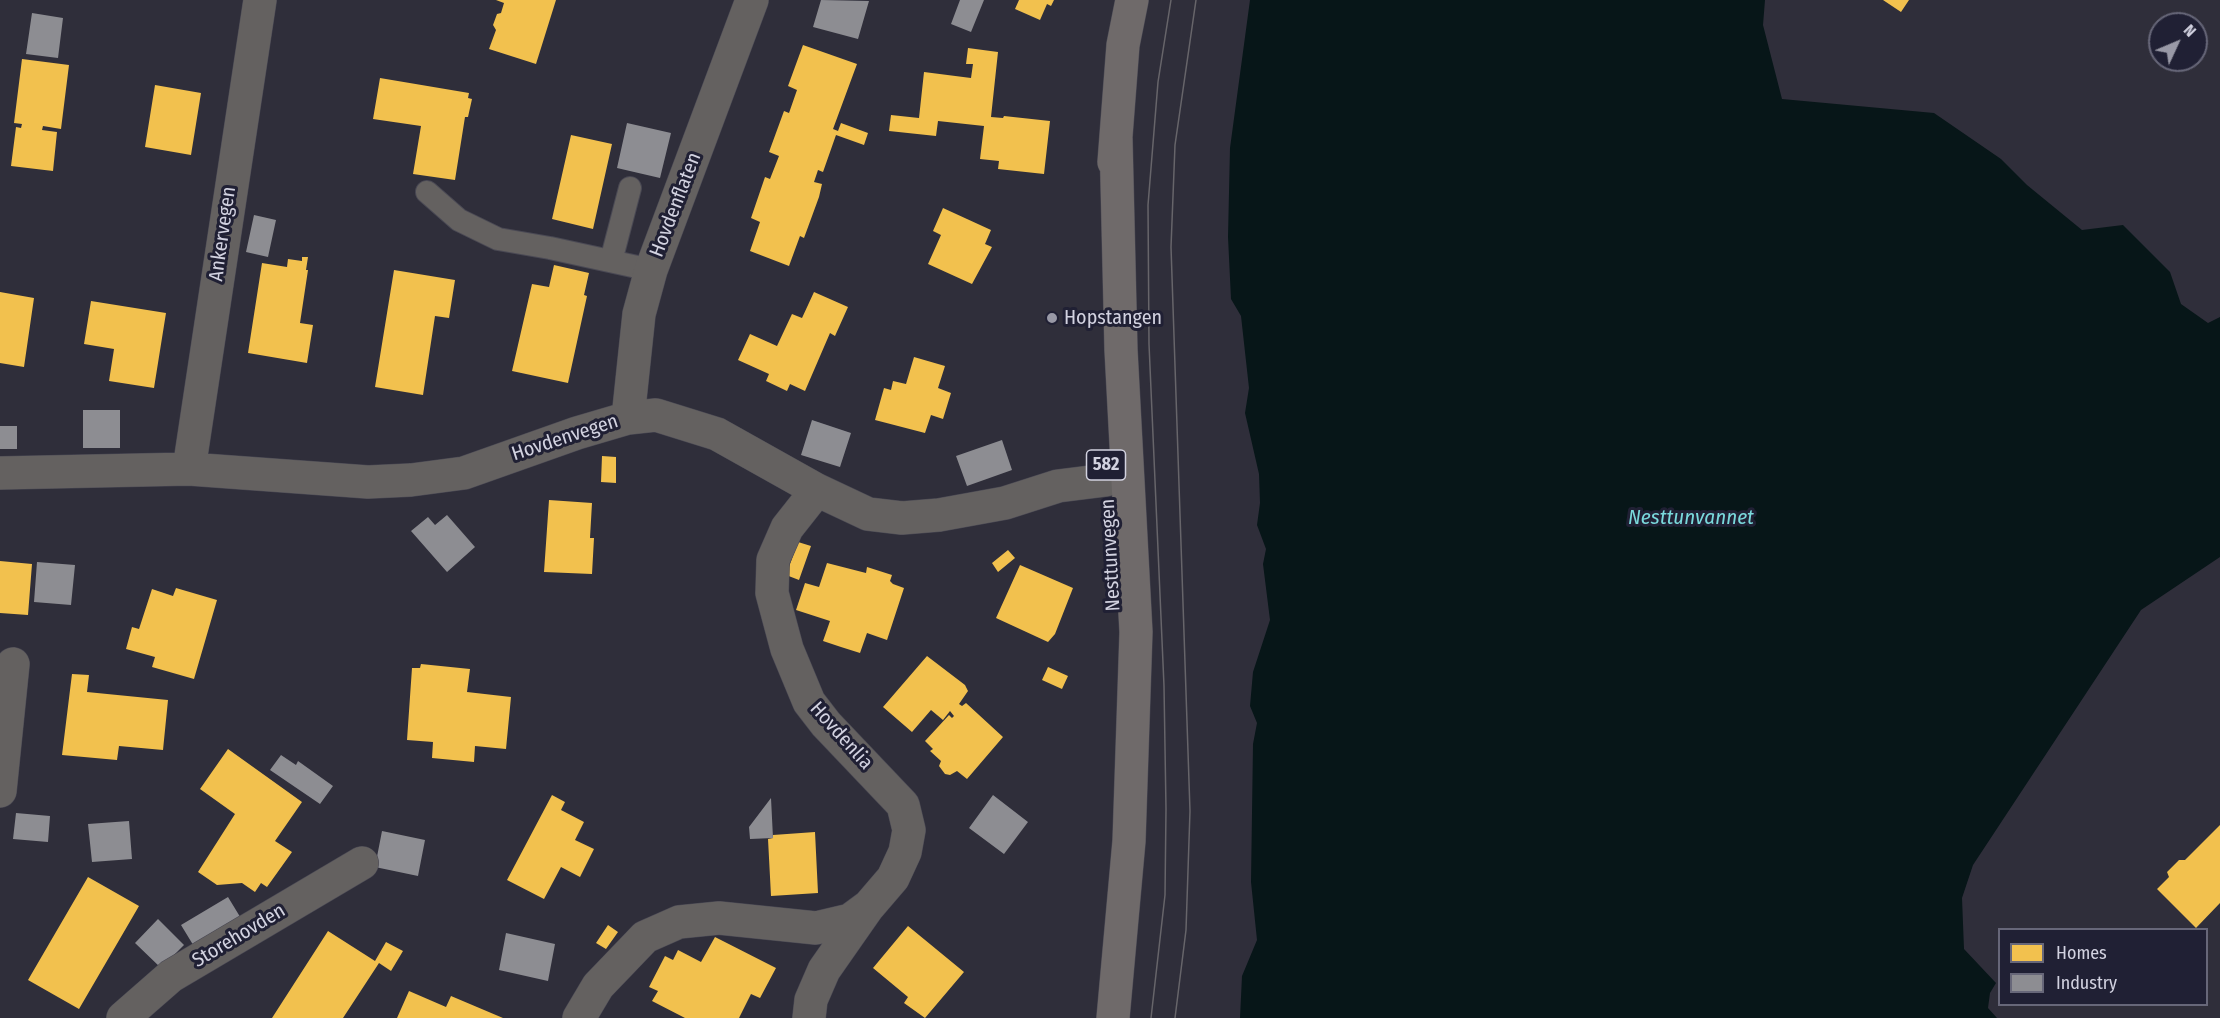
<!DOCTYPE html>
<html>
<head>
<meta charset="utf-8">
<style>
  body { margin:0 }
  #map { position:relative; width:2220px; height:1018px; overflow:hidden; background:#2f2e3a; font-family:"Fira Sans Condensed",sans-serif }
  canvas { display:block }
  .legend { position:absolute; left:1998px; top:928px; width:210px; height:78px; box-sizing:border-box; background:#202034; border:2px solid #676779; margin:0; padding:8px 10px; list-style:none; font-size:18px; color:#d2d2e0 }
  .legend li { display:flex; align-items:center; gap:12px; height:30px }
  .legend b { width:30px; border:2px solid #676779 }
  .north { position:absolute; left:2148px; top:12px; width:60px; height:60px; box-sizing:border-box; background:#202034; border:2px solid #676779; border-radius:50%; rotate:46deg; font-size:16px; font-weight:700; line-height:24px; text-align:center; color:#d2d2e0 }
  .north::after { content:''; display:block; margin:auto; width:21px; height:27px; background:#9999a6; clip-path:polygon(50% 0,100% 100%,50% 72%,0 100%) }
</style>
</head>
<body>
<div id="map">
<canvas width="2220" height="1018"></canvas>
<ul class="legend">
<li><b style="height:16px;background:#f2c14e"></b>Homes</li>
<li><b style="height:16px;background:#8d8d92"></b>Industry</li>
</ul>
<div class="north">N</div>
</div>
<script>
const ctx = document.querySelector('canvas').getContext('2d');
ctx.lineJoin = 'round';
function fillPath(path, color) {
  ctx.fillStyle = color;
  ctx.fill(path, 'evenodd');
}
function poly(rows) {
  const path = new Path2D();
  for (const r of rows) {
    path.moveTo(r[0], r[1]);
    for (let i = 2; i < r.length; i += 2) path.lineTo(r[i], r[i + 1]);
  }
  return path;
}
function trace(path, color, width, dash) {
  ctx.strokeStyle = color;
  ctx.lineWidth = width;
  ctx.lineCap = dash ? 'butt' : 'round';
  ctx.setLineDash(dash || []);
  ctx.stroke(path);
}
function write(font, color, halo, rows, align = 'center') {
  ctx.font = font + ' "Fira Sans Condensed",sans-serif';
  ctx.lineWidth = 6;
  ctx.setLineDash([]);
  ctx.textBaseline = 'middle';
  ctx.strokeStyle = halo;
  ctx.fillStyle = color;
  for (const [text, x, y, turn = 0] of rows) {
    ctx.save();
    ctx.translate(x, y);
    ctx.rotate((+turn || 0) * Math.PI / 180);
    ctx.textAlign = isNaN(turn) ? turn : align;
    if (halo) ctx.strokeText(text, 0, 0);
    ctx.fillText(text, 0, 0);
    ctx.restore();
  }
}
fillPath(poly([
  [1250,0,1765,0,1763,25,1782,99,1934,113,2001,159,2027,185,2082,230,2123,225,2170,272,2181,304,2208,323,2220,317,2220,557,2141,610,1973,865,1962,898,1964,949,1996,983,1990,993,1988,1008,1997,1018,1240,1018,1242,976,1257,940,1251,882,1253,744,1257,723,1250,706,1253,672,1270,620,1263,564,1266,549,1257,525,1260,503,1259,474,1245,413,1249,388,1241,316,1231,299,1228,237,1230,148]
]), '#071618');
fillPath(poly([
  [496,0,556,0,536,64,489,49,496,30,493,25,497,14,501,13,504,3],
  [1019,0,1054,0,1051,6,1047,4,1040,20,1015,9],
  [1883,0,1909,0,1901,12],
  [803,45,857,64,833,129,838,131,841,123,868,133,864,145,836,135,823,172,818,170,814,182,822,184,819,197,804,238,800,236,789,266,750,251,760,222,751,218,765,177,770,179,779,156,769,152,784,111,789,113,797,90,788,86],
  [968,48,998,52,991,117,1003,118,1004,116,1050,121,1044,174,998,169,999,161,980,159,984,126,938,121,936,136,889,131,891,115,919,118,924,72,971,78,973,64,966,64],
  [22,59,69,65,61,129,43,126,42,130,57,132,53,171,11,166,16,127,21,128,22,124,14,123],
  [380,78,469,93,468,98,472,99,468,117,465,117,455,180,413,174,421,126,373,119],
  [155,85,201,93,191,155,145,147],
  [571,135,612,144,593,229,552,219],
  [943,208,991,230,985,244,992,247,972,284,928,264,941,235,933,231],
  [302,257,308,257,306,270,308,270,300,323,313,325,307,363,248,353,262,263,287,267,288,259,302,261],
  [554,265,589,273,584,295,587,296,568,383,512,371,532,284,549,287],
  [394,270,455,280,449,318,435,316,423,395,375,387],
  [0,292,34,298,24,367,0,363],
  [814,292,848,307,835,336,830,333,805,391,790,384,787,391,766,381,769,374,738,360,750,334,777,346,792,314,802,318],
  [91,301,166,313,154,388,109,381,114,349,84,344],
  [914,357,945,366,938,388,951,393,943,419,931,415,925,433,875,420,884,388,891,390,893,381,906,384],
  [602,456,616,457,616,483,601,482],
  [549,500,592,503,590,538,594,538,592,574,544,572],
  [798,542,811,546,799,580,786,575],
  [1008,550,1015,558,998,572,992,563],
  [0,561,32,564,28,615,0,613],
  [827,563,866,573,867,567,892,575,890,581,893,584,904,588,887,640,867,633,860,653,841,647,823,641,830,621,796,610,805,583,819,587],
  [1020,565,1073,588,1055,634,1048,642,996,618],
  [176,588,217,600,194,679,152,667,155,657,126,649,132,627,139,629,152,589,173,596],
  [927,656,965,685,968,691,959,704,962,706,966,703,1003,737,967,779,957,771,950,775,945,774,939,766,941,761,930,751,933,749,925,741,949,715,952,718,954,716,950,711,943,720,931,710,912,732,883,707],
  [421,664,470,669,467,692,511,697,506,749,475,746,474,762,432,758,433,742,407,740,412,668,420,668],
  [1048,667,1068,676,1062,689,1042,680],
  [72,674,89,675,87,692,168,700,163,750,119,746,117,760,62,755],
  [228,749,302,802,275,841,292,852,267,887,261,883,255,892,242,883,217,885,198,872,235,814,200,789],
  [552,795,565,802,561,810,584,822,575,840,594,849,580,877,561,867,544,899,507,880],
  [2220,825,2220,903,2196,928,2157,889,2169,877,2167,872,2179,860,2185,860],
  [815,832,818,893,771,896,768,839,773,838,773,835],
  [88,877,139,906,79,1009,28,980],
  [608,925,618,932,606,949,596,943],
  [908,926,964,972,925,1018,904,1003,908,997,873,968],
  [328,931,375,961,386,942,403,951,391,971,379,963,343,1018,272,1018],
  [715,937,776,968,760,998,751,994,739,1018,685,1018,652,1001,658,991,649,987,665,956,673,960,678,950,701,962],
  [409,991,446,1007,451,996,503,1018,397,1018]
]), '#f2c14e');
fillPath(poly([
  [821,0,869,1,858,39,813,27],
  [960,0,984,0,971,32,951,24],
  [32,13,63,18,58,58,26,54],
  [627,123,671,133,660,178,617,168],
  [254,215,276,220,268,257,246,252],
  [83,410,120,410,120,448,83,448],
  [812,420,851,433,840,467,801,455],
  [0,426,17,426,17,449,0,449],
  [1002,440,1012,470,967,486,956,456],
  [447,515,475,547,447,572,411,531,428,517,435,525],
  [37,562,75,565,71,605,34,602],
  [281,755,296,765,298,761,333,786,320,804,270,770],
  [993,795,1028,822,1004,854,969,828],
  [771,798,773,838,750,839,749,827],
  [16,813,50,816,48,842,13,839],
  [129,821,132,859,92,862,88,824],
  [382,831,425,840,418,876,375,867],
  [228,897,242,920,195,948,181,925],
  [158,919,184,945,161,968,135,943],
  [506,933,555,944,548,981,499,970]
]), '#8d8d92');
const service = poly([
  [427,192,459,220,498,239,550,248,651,270],
  [611,261,630,188]
]);
const minor = poly([
  [628,418,639,314,651,270,752,0],
  [189,469,260,0],
  [0,473,189,469,368,482,411,480,464,473,577,433,628,418,656,415,717,434,817,490,868,514,902,518,939,515,1005,503,1058,486,1106,480],
  [0,791,13,664],
  [123,1018,171,976,362,863],
  [579,1018,598,986,645,937,679,922,719,918,816,928,850,920,869,906,893,878,905,852,909,830,903,805,826,724,809,702,787,649,772,593,773,560,787,528,817,490],
  [809,1018,811,1000,824,970,868,907]
]);
const primary = poly([
  [1114,162,1123,45,1132,0],
  [1113,1018,1129,841,1136,632,1121,350,1116,139]
]);
trace(service, '#4a4954', 24);
trace(minor, '#4a4954', 34);
trace(primary, '#4a4954', 34);
trace(service, '#646160', 22);
trace(minor, '#646160', 33);
trace(primary, '#6f6a6a', 33);
trace(poly([
  [1151,1018,1165,895,1166,809,1164,686,1149,344,1148,205,1158,82,1171,0],
  [1175,1018,1186,930,1190,811,1171,247,1175,145,1196,0]
]), '#67656a', 1.5);
for (const [x, y, r, color] of [
  [1052,318,6,"#9999a6"]
]) {
  const dot = new Path2D();
  dot.arc(x, y, r, 0, 2 * Math.PI);
  ctx.fillStyle = color;
  ctx.fill(dot);
  trace(dot, '#202034', 2);
}
for (const [x, y, w] of [
  [1106,465,39]
]) {
  const box = new Path2D();
  box.roundRect(x - w / 2, y - 15, w, 30, 4.5);
  ctx.fillStyle = '#202034';
  ctx.fill(box);
  trace(box, '#d2d2e0', 1.5);
}
write('bold 18px', '#d2d2e0', null, [
  ["582",1106,465]
]);
write('20px', '#d2d2e0', '#202034', [
  ["Hovdenflaten",676,205,-69],
  ["Ankervegen",223,234,-82],
  ["Hovdenvegen",565,438,-18],
  ["Nesttunvegen",1111,555,-93],
  ["Hovdenlia",841,736,48],
  ["Storehovden",239,936,-31]
]);
write('20px', '#d2d2e0', '#202034', [
  ["Hopstangen",1064,318]
], 'left');
write('italic 21px', '#7ad9dc', '#202034', [
  ["Nesttunvannet",1691,518]
]);
</script>
</body>
</html>
